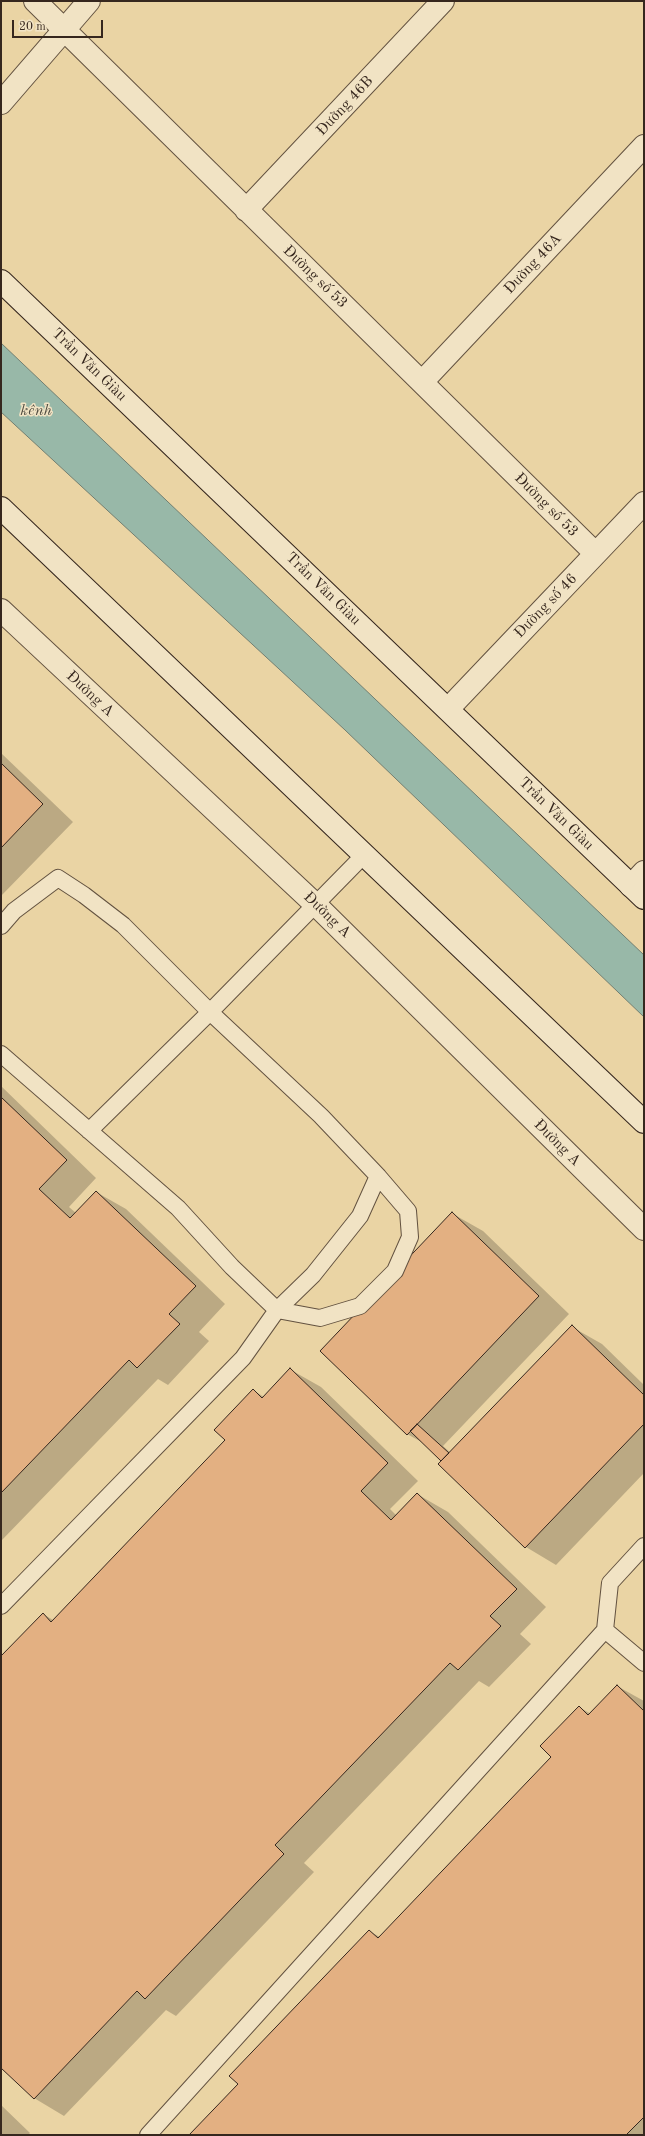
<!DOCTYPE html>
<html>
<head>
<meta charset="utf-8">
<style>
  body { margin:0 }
  #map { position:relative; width:645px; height:2136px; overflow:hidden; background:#ead4a4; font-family:"Old Standard TT",serif }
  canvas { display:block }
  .frame { position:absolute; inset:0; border:2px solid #36271e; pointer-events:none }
  .scale { position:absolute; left:12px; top:20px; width:91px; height:18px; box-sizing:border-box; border:2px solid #36271e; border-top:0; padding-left:5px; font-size:12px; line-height:14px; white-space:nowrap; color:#36271e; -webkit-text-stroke:3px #f1e3c4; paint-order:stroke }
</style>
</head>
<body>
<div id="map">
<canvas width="645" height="2136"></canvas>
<div class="frame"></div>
<div class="scale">20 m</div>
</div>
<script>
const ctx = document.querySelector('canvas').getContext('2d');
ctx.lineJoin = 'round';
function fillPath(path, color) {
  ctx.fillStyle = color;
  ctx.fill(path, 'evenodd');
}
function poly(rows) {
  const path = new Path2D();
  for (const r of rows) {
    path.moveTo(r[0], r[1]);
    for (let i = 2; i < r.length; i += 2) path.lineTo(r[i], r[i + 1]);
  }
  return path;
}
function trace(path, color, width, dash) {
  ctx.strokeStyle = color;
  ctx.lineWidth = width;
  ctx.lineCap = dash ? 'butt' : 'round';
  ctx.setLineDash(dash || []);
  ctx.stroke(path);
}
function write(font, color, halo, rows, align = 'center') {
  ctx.font = font + ' "Old Standard TT",serif';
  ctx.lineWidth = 3;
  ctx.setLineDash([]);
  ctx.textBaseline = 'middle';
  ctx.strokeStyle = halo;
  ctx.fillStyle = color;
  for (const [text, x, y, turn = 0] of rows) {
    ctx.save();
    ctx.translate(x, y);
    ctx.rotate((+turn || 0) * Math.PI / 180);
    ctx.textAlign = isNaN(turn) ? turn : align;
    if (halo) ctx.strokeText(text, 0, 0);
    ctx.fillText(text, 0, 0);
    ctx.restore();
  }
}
const water = poly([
  [1,343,644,955,644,1017,345,730,1,412,1,343]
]);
fillPath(water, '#98b8a8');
trace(water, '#717e71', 1);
fillPath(poly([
  [1,753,73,822,1,896],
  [1,1086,96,1178,69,1207,76,1213,96,1192,126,1209,225,1304,199,1332,209,1341,168,1385,158,1379,1,1541],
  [453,1214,483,1231,569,1314,443,1446,451,1453,572,1327,602,1344,644,1385,644,1473,556,1565,526,1547,440,1464,443,1461,427,1445,407,1434],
  [291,1370,321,1387,418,1481,390,1509,397,1516,417,1494,448,1512,546,1607,520,1634,531,1644,489,1687,479,1681,304,1863,314,1872,176,2016,166,2010,64,2116,34,2098,1,2066,1,1658,43,1614,53,1620,226,1440,253,1390,264,1397],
  [617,1686,644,1701,644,2135,191,2135,239,2084,369,1931,380,1937,553,1757,579,1707,591,1714],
  [1,2105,30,2133,28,2135,1,2135]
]), '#0003');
const building = poly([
  [1,763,43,804,1,848,1,763],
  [1,1097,67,1160,39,1189,70,1218,96,1191,196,1286,169,1314,180,1324,137,1368,129,1360,1,1493,1,1097],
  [452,1212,539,1296,407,1435,320,1351,452,1212],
  [572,1325,644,1395,644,1424,525,1548,438,1464,572,1325],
  [290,1368,388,1463,361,1491,391,1520,417,1493,517,1589,490,1616,501,1626,458,1670,450,1663,275,1845,284,1854,145,1999,137,1991,34,2099,1,2068,1,1656,43,1613,51,1622,225,1440,214,1430,253,1389,262,1398,290,1368],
  [417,1424,449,1453,441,1461,410,1431,417,1424],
  [617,1685,644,1711,644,2117,626,2135,189,2135,238,2084,229,2076,369,1930,378,1938,551,1757,540,1746,579,1706,588,1715,617,1685]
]);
fillPath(building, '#e3b082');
trace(building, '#36271e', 1);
const service = poly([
  [1,926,14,911,58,878,84,895,123,925,210,1012,321,1116,378,1176,408,1211,410,1237,395,1271,360,1306,320,1318,277,1310,313,1275,360,1216,378,1176],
  [1,1054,178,1208,232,1267,277,1310,243,1358,1,1606],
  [89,1131,210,1012,365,854],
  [605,1630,644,1663],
  [148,2135,605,1630,610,1583,644,1546]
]);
const minor = poly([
  [35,1,595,553],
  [1,103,89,1],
  [246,210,443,1],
  [422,382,644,146],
  [1,610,316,905,644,1229],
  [448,709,644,503],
  [631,886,644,872]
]);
const secondary = poly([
  [1,281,644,898],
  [1,508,644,1122]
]);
trace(service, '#635240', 18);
trace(minor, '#635240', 24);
trace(secondary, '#36271e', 24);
trace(service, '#f1e3c4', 16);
trace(minor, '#f1e3c4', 22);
trace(secondary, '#f1e3c4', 22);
write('15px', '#36271e', '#f1e3c4', [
  ["Đường 46B",345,106,-47],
  ["Đường 46A",533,264,-47],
  ["Đường số 53",315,277,44],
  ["Trần Văn Giàu",89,365,44],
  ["Đường số 53",546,505,45],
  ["Trần Văn Giàu",323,589,44],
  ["Đường số 46",546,606,-46],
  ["Đường A",90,694,43],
  ["Trần Văn Giàu",556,814,44],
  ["Đường A",327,915,44],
  ["Đường A",557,1143,45]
]);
write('italic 16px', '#4e4b40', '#f1e3c4', [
  ["kênh",36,411]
]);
</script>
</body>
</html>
